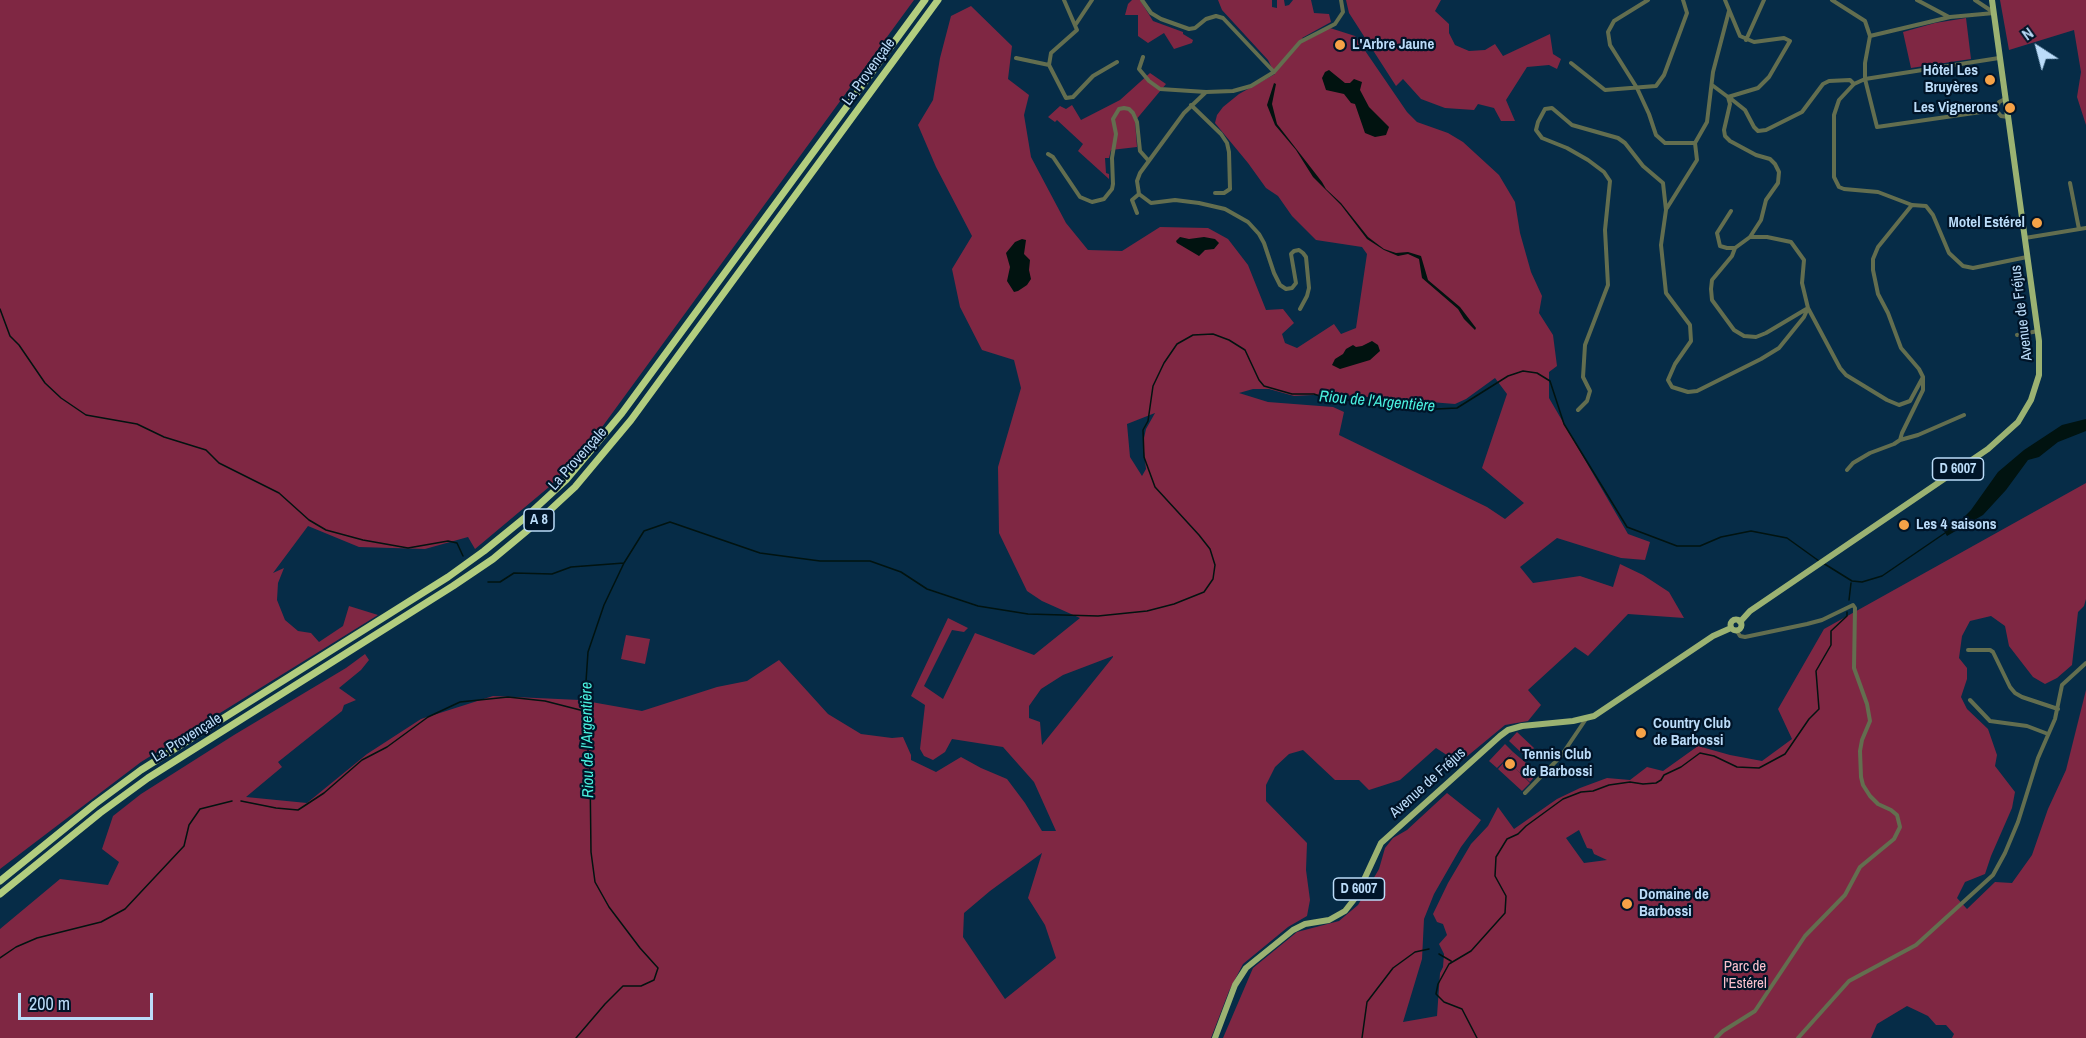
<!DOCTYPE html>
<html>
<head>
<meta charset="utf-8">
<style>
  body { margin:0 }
  #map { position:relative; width:2086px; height:1038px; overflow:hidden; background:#062c47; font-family:"Archivo Narrow",sans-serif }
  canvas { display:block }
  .north { position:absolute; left:2008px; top:18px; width:60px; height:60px; -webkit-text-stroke:4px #001428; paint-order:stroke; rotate:324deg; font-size:16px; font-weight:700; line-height:24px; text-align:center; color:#bbdcf9 }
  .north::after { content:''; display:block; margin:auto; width:21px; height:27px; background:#bbdcf9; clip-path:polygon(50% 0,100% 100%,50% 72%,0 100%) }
  .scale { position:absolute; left:18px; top:993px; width:135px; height:27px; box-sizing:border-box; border:3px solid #bbdcf9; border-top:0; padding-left:8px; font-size:18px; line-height:21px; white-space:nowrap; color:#bbdcf9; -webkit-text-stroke:4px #001428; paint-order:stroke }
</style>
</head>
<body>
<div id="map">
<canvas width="2086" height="1038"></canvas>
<div class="north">N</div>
<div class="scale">200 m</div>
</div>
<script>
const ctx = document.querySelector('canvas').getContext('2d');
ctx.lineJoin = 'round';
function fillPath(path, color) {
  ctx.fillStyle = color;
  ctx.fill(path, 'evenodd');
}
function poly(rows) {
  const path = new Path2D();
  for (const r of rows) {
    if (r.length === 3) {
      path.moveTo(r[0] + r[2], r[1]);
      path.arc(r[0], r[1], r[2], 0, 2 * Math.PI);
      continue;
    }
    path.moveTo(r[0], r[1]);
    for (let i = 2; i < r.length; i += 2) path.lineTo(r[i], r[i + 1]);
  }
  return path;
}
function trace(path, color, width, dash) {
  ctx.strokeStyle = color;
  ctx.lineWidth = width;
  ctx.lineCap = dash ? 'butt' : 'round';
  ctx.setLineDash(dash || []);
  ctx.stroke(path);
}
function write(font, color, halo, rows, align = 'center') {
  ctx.font = font + ' "Archivo Narrow",sans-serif';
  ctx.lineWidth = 4.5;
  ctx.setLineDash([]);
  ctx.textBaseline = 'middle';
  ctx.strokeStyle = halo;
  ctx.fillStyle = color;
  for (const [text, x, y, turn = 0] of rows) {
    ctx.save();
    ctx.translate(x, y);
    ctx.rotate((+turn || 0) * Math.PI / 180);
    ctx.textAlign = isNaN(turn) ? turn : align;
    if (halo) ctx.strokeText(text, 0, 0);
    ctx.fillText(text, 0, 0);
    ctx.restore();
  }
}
fillPath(poly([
  [0,0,914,0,586,449,549,487,475,549,468,537,425,549,359,547,308,526,273,573,284,568,278,583,277,600,285,620,298,631,311,633,319,642,343,626,349,606,378,615,141,762,0,869],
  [1132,0,1140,0,1153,21,1183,32,1183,34,1193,40,1192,43,1174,49,1164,33,1148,43,1138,36,1138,15,1125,15,1128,4],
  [1218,0,1272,0,1272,7,1277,8,1277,0,1284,0,1285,6,1289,5,1293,0,1311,0,1314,13,1329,14,1331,22,1302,38,1305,41,1330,28,1355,36,1407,112,1417,122,1448,133,1463,142,1499,175,1515,202,1520,233,1531,272,1542,296,1539,313,1553,335,1557,366,1549,372,1549,398,1628,534,1650,542,1645,560,1621,558,1557,538,1520,567,1533,583,1580,576,1613,587,1620,564,1643,575,1669,592,1684,618,1628,614,1588,656,1575,647,1528,690,1541,705,1528,721,1505,725,1459,763,1436,748,1400,780,1369,790,1359,780,1335,780,1303,750,1289,754,1275,767,1266,785,1266,801,1307,843,1306,870,1310,900,1307,916,1288,927,1243,964,1229,991,1211,1038,0,1038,0,929,60,879,108,885,119,862,102,849,113,816,141,794,234,735,346,668,365,654,369,660,361,670,339,688,356,700,344,705,342,711,278,762,282,767,246,797,307,803,367,754,421,719,493,696,580,700,642,711,717,687,747,681,779,660,828,714,861,734,892,738,903,737,911,755,911,760,936,772,961,757,981,768,1007,779,1025,803,1042,831,1056,831,1034,782,1003,747,952,739,945,752,933,760,924,756,920,749,925,705,911,696,948,618,968,628,964,632,952,630,924,686,943,699,975,633,1034,655,1080,618,1042,601,1027,591,999,533,998,467,1021,388,1014,360,982,350,960,307,952,269,972,236,936,167,918,125,933,100,940,58,951,16,971,6,1012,46,1008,79,1029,95,1024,115,1031,157,1066,223,1088,250,1122,251,1160,227,1208,228,1228,239,1248,265,1266,310,1283,309,1294,323,1282,334,1285,343,1297,348,1334,324,1341,334,1356,328,1367,254,1362,247,1316,240,1292,216,1278,196,1266,188,1248,163,1215,123,1217,115,1223,107,1239,94,1275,74,1268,60,1222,10],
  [1495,378,1507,394,1482,468,1524,503,1505,519,1487,507,1339,435,1344,412,1333,407,1268,402,1239,393,1253,389,1269,389,1294,396,1331,394,1455,404,1466,399],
  [1155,413,1146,429,1143,443,1146,469,1142,476,1130,457,1127,424],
  [1113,656,1113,657,1042,745,1040,722,1029,718,1029,706,1041,689,1063,675],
  [1042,853,1028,898,1045,925,1056,958,1005,999,963,937,964,913,990,891],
  [1346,0,1441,0,1435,11,1449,24,1449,33,1455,45,1469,51,1485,50,1495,44,1503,56,1550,34,1553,54,1561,59,1557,69,1549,65,1527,67,1506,100,1515,121,1501,121,1494,108,1478,104,1474,110,1445,108,1421,99,1403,79,1396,86,1349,13],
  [2000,0,2086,0,2086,125,2077,97,2081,72,2074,30,2009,50],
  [1966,18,1971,59,1911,68,1903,32,1935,23],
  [1150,73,1166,84,1135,121,1137,147,1111,150,1109,158,1105,158,1106,173,1109,174,1109,179,1078,151,1083,144,1057,120,1055,122,1048,117,1060,106,1066,109,1072,105,1081,120,1120,100],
  [2086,483,2086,599,2084,606,2078,612,2072,665,2057,678,2045,684,2033,677,2009,646,2005,626,1991,616,1970,621,1962,636,1959,658,1967,668,1967,679,1961,697,1967,709,1988,729,1997,755,1995,766,2015,792,2012,808,1991,856,1985,874,1965,882,1957,898,1967,909,1995,882,2012,883,2032,855,2048,809,2066,770,2086,690,2086,1038,1952,1038,1954,1034,1946,1025,1936,1025,1928,1016,1907,1006,1877,1024,1871,1038,1223,1038,1253,968,1297,932,1339,921,1358,905,1379,869,1385,848,1393,838,1407,830,1447,793,1481,820,1461,847,1434,894,1424,919,1422,959,1403,1022,1437,1016,1440,973,1443,967,1444,954,1439,944,1447,935,1443,924,1437,922,1433,914,1448,883,1471,844,1488,826,1498,807,1514,829,1557,799,1580,788,1607,778,1630,780,1647,767,1663,771,1698,746,1730,755,1762,761,1792,739,1778,709,1824,629],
  [1579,830,1587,848,1592,849,1594,854,1607,860,1584,863,1566,838],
  [626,635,650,639,645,664,621,659],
  [1517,732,1534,748,1526,757,1509,741],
  [1505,744,1513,752,1497,768,1489,761],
  [1513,752,1538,773,1530,782,1514,767,1530,783,1522,791,1498,769]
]), '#7f2743');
fillPath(poly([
  [1329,70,1345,83,1350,83,1354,79,1362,82,1360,90,1369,107,1389,127,1386,135,1375,137,1365,133,1355,104,1351,103,1344,94,1326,90,1322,78,1325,72],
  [1274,83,1276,84,1272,104,1277,124,1322,182,1326,189,1341,203,1368,237,1384,249,1396,253,1408,252,1421,256,1428,280,1460,307,1476,328,1475,330,1464,319,1458,309,1422,278,1419,259,1408,254,1398,256,1384,250,1367,239,1341,205,1313,177,1296,150,1275,125,1267,105],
  [1180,237,1189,239,1204,237,1215,239,1219,243,1214,249,1205,250,1199,256,1177,243,1176,241],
  [1022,239,1026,240,1024,254,1030,260,1029,270,1031,279,1027,285,1018,291,1014,292,1007,281,1010,267,1006,253,1015,242],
  [1372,341,1378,345,1380,351,1370,360,1340,369,1332,365,1335,359,1343,354,1346,349,1353,345,1356,347,1362,346],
  [2086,419,2086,431,2058,442,2039,457,2028,460,2006,490,1983,515,1947,536,1943,529,1961,520,1971,510,1998,472,2024,450,2062,425]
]), '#011310');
trace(poly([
  [0,309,10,336,19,345,45,383,61,398,86,415,137,424,164,437,206,450,219,463,279,493,309,520,326,530,363,540,408,548,448,541,457,543,463,556],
  [1823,563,1852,581,1862,582,1882,576,1945,533],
  [488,582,500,582,514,573,552,574,571,567,624,563],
  [1849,600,1851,583],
  [241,801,276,808,298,810,324,793,362,760,387,747,428,717,460,702,508,697,545,701,584,711],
  [1439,954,1451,961],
  [0,958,16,947,37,938,101,922,125,909,184,846,189,825,200,809,232,801],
  [576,1038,605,1004,623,986,641,986,654,980,658,968,640,948,609,907,595,882,591,852,590,770,584,711,588,652,604,605,624,563,644,531,670,522,760,553,820,561,870,561,901,572,927,589,978,606,1028,614,1098,616,1147,611,1174,604,1204,592,1213,579,1215,565,1210,549,1199,535,1155,487,1144,457,1143,430,1148,421,1153,386,1164,363,1177,344,1193,335,1213,334,1229,340,1245,350,1259,380,1264,386,1292,394,1314,394,1333,401,1347,400,1436,409,1457,408,1508,376,1523,371,1537,373,1550,381,1564,424,1627,527,1677,546,1700,546,1721,537,1751,531,1787,538,1819,561],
  [1362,1038,1367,1002,1393,968,1415,952,1429,949],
  [1477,1038,1462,1009,1444,1002,1436,994,1438,984,1449,964,1471,951,1505,913,1506,896,1495,876,1496,857,1507,839,1518,834,1526,826,1563,799,1581,792,1593,791,1609,785,1630,782,1643,784,1656,783,1661,780,1664,775,1681,767,1700,753,1714,756,1737,767,1759,768,1785,754,1809,719,1819,709,1816,671,1831,645,1831,631,1847,616,1847,612]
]), '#011310', 1.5);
trace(poly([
  [1064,0,1077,30,1051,53,1049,65,1066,98,1073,97,1093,76,1117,62],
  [1142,0,1151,13,1161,19,1189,29,1195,28,1206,19,1216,16,1223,18,1274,72],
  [1648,0,1614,21,1608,32,1610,45,1637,88,1649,114,1656,135,1665,143,1695,143],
  [1832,0,1865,21,1870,36,1950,17,1994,13],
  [1917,0,1949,17],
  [1975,0,1993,12],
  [1076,24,1092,0],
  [1870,36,1865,63,1865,79,1877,127,1988,111],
  [1746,40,1764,0],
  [1143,57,1139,69,1149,81,1160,89,1206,92,1233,91,1251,86,1274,72,1300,42,1335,24,1343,12,1341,0],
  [1016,58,1049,65],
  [1999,58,1865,79,1854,84,1839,100,1834,115,1834,177,1839,187,1844,189,1878,192,1912,205,1926,206,1933,215,1949,253,1963,266,1973,268,2027,257],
  [1571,63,1605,90,1656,86,1664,75,1687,13,1683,0],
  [1712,85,1728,97,1758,88,1769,77,1790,41,1784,38,1754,42,1740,36,1725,0],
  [1206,92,1184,113,1140,173,1137,181,1139,194,1151,203,1175,200,1199,203,1225,209,1248,222,1259,234,1264,243,1274,273,1280,285,1286,289,1292,288,1296,283,1291,254,1294,251,1299,250,1303,253,1306,257,1309,288,1307,296,1300,309],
  [1728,97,1730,104,1724,130,1725,136,1730,141,1756,155,1770,159,1775,164,1779,172,1778,183,1766,200,1761,220,1750,237],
  [1730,98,1745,110,1754,127,1758,131,1766,130,1802,112,1823,84,1829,81,1850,80,1854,84],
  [2005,99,1999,102,1996,110,2001,116,2008,117],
  [1191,105,1221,134,1227,143,1229,152,1230,189,1224,193,1215,193],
  [1695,143,1707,122,1713,72,1729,11],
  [1048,154,1053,157,1080,197,1092,202,1104,199,1112,189,1113,184,1112,158,1116,134,1113,119,1119,109,1124,108,1129,109,1133,113,1137,122,1140,151,1148,160],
  [2070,183,2079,229],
  [1667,208,1697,160,1695,143],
  [1731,211,1717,233,1720,246,1727,248,1735,248,1750,237,1767,237,1791,242,1804,260,1802,283,1808,308,1766,333,1756,337,1744,336,1734,330,1712,300,1711,289,1712,280,1732,256,1735,248],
  [1137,213,1132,200,1139,194],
  [2025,238,2086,228],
  [2017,335,2038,331],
  [1578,410,1587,401,1590,391,1583,377,1585,345,1608,285,1605,230,1610,181,1604,172,1588,160,1567,148,1542,138,1536,130,1538,122,1545,109,1552,108,1572,125,1618,138,1625,143,1643,166,1663,183,1666,210,1661,245,1666,293,1690,325,1691,341,1675,364,1668,380,1672,387,1688,392,1697,391,1761,359,1779,348,1804,317,1808,308,1840,368,1846,375,1887,400,1899,405,1910,401,1923,377],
  [1900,440,1918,435,1964,415],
  [1847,470,1853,463,1870,453,1894,444,1900,440,1902,433,1923,390,1923,377,1919,369,1901,348,1888,313,1878,294,1873,270,1873,259,1878,247,1912,205],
  [1968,650,1990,650,1993,652,2010,687,2015,693,2022,697,2058,709],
  [1970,700,1990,721,2027,726,2048,734],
  [1525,793,1561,756,1586,719],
  [1716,1038,1723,1031,1755,1011,1805,936,1845,895,1860,867,1894,839,1900,827,1897,815,1891,810,1878,804,1870,796,1863,785,1861,777,1860,751,1862,740,1870,721,1867,704,1854,668,1855,608,1853,605,1822,620,1807,624,1745,637,1740,636,1737,631],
  [1798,1038,1849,981,1916,945,1993,875,2005,853,2018,822,2038,758,2055,719,2062,685,2086,663]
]), '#636e4f', 4);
trace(poly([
  [1736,625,5.5],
  [1740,622,1750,611,1988,449,2018,422,2031,400,2039,375,2039,341,1992,0],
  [1215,1038,1235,985,1246,968,1293,930,1305,924,1329,920,1345,911,1356,897,1381,843,1500,736,1508,730,1522,726,1573,721,1594,716,1713,636,1731,628]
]), '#9bb272', 6);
trace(poly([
  [0,881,95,804,141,770,448,577,484,551,527,516,566,480,622,413,925,0],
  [0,894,100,813,148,778,453,586,493,559,535,524,575,487,631,420,938,0]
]), '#b2cd7f', 7);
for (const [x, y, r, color] of [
  [1340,45,6,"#f6a247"],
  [1990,80,6,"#f6a247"],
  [2010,108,6,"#f6a247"],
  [2037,223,6,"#f6a247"],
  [1904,525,6,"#f6a247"],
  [1641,733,6,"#f6a247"],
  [1510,764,6,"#f6a247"],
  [1627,904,6,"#f6a247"]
]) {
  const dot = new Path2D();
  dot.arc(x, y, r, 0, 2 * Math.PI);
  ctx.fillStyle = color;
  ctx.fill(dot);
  trace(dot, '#001428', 2);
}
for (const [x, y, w] of [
  [1958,469,51],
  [539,520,30],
  [1359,889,51]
]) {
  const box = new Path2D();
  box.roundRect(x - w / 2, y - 11, w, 22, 4.5);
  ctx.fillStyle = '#001428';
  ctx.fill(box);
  trace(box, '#bbdcf9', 1.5);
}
write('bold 14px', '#bbdcf9', null, [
  ["D 6007",1958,469],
  ["A 8",539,520],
  ["D 6007",1359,889]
]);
write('bold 15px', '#bbdcf9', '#001428', [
  ["L'Arbre Jaune",1352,45],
  ["Hôtel Les",1978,71,"right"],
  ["Bruyères",1978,88,"right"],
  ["Les Vignerons",1998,108,"right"],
  ["Motel Estérel",2025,223,"right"],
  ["Les 4 saisons",1916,525],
  ["Country Club",1653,724],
  ["de Barbossi",1653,741],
  ["Tennis Club",1522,755],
  ["de Barbossi",1522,772],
  ["Domaine de",1639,895],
  ["Barbossi",1639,912]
], 'left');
write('15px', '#bbdcf9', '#001428', [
  ["La Provençale",869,72,-54],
  ["Avenue de Fréjus",2022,313,-97],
  ["La Provençale",578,459,-48],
  ["La Provençale",187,738,-32],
  ["Avenue de Fréjus",1428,783,-42]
]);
write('15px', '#fac0cd', '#001428', [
  ["Parc de",1745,967],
  ["l'Estérel",1745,984]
]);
write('italic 16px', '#49f0de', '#001428', [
  ["Riou de l'Argentière",1377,402,5],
  ["Riou de l'Argentière",588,740,-91]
]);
</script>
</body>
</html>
